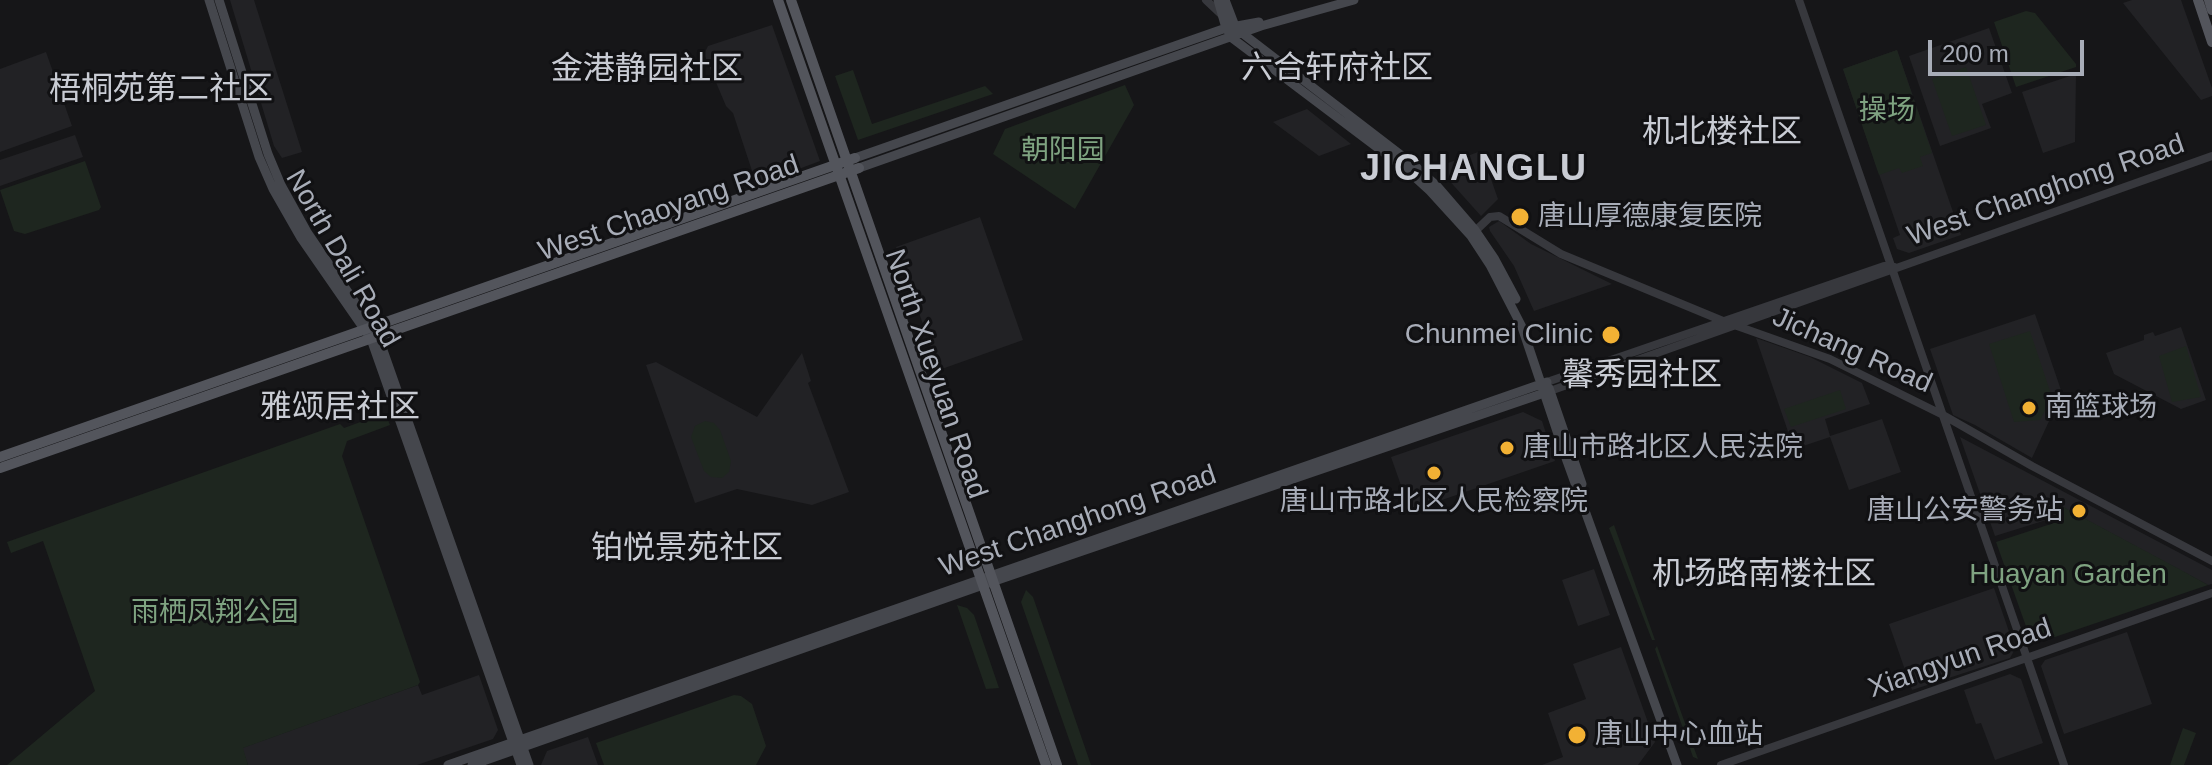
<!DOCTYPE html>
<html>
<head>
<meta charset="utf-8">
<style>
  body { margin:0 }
  #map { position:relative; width:2212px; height:765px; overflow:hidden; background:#161618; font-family:Helvetica,sans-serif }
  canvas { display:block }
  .scale { position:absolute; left:1928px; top:40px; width:156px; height:36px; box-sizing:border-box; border:4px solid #a8adb8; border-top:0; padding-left:10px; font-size:24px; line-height:28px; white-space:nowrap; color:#a8adb8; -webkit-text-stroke:6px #111113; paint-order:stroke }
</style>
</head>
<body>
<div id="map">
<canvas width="2212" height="765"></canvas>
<div class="scale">200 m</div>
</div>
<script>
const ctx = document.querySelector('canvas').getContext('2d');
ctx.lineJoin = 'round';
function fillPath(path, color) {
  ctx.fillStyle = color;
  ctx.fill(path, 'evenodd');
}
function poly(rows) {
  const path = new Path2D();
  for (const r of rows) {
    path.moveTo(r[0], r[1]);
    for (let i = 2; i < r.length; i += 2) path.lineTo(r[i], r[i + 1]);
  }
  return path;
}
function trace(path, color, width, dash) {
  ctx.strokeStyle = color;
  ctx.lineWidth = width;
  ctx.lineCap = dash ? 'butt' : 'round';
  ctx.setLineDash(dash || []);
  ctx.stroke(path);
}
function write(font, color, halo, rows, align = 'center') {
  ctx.font = font + ' Helvetica,"Noto Sans SC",sans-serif';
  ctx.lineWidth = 6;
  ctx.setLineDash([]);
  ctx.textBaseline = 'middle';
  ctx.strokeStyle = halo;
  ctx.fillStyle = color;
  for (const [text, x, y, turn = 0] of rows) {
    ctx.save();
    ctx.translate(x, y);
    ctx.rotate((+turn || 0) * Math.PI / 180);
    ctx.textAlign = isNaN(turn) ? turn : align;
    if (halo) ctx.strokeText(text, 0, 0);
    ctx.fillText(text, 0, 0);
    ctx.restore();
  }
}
fillPath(poly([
  [230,0,254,0,302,152,282,158,274,146],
  [2132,0,2181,0,2212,88,2212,96,2201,100,2123,3],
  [772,25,820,161,759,184,756,183,733,113,726,106,704,54,708,46],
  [1989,28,2012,93,1982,104,1991,128,1940,146,1909,56],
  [1897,50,1961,235,1909,253,1897,249,1893,238,1900,235,1843,69],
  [46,52,72,126,0,152,0,69],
  [2076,74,2075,142,2043,153,2022,92],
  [1307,109,1351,144,1319,156,1273,122],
  [75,135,83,157,0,186,0,160],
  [1481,151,1498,199,1481,216,1437,167],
  [980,217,1023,340,939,370,896,247],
  [1499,221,1531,244,1612,284,1534,311,1514,266,1490,231,1489,227],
  [2035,314,2062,393,2032,458,1975,425,1953,415,1930,349],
  [2181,327,2206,400,2181,409,2114,374,2106,353,2144,340,2144,335,2153,332,2155,336],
  [1756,338,1810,357,1862,383,1870,404,1825,419,1830,436,1882,419,1901,472,1849,490,1830,437,1794,449],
  [802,353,811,381,808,383,849,492,812,505,737,489,695,503,646,365,656,362,757,417],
  [1523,412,1542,421,1555,461,1410,511,1391,457],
  [1960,437,2212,570,2212,584,2208,585,2055,503,2059,516,1995,536],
  [1594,569,1610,615,1578,626,1562,580],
  [1994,588,2015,649,2010,658,1912,690,1889,624],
  [2127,632,2152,704,2064,734,2041,666,2045,660],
  [1621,647,1655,742,1638,765,1542,765,1563,757,1548,713,1586,699,1573,664],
  [2010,674,2021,679,2043,743,1995,760,1981,723,1976,724,1964,690],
  [479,675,498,730,493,739,417,765,248,765,242,748,418,685,422,695],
  [588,737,598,765,541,765,547,751]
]), '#222225');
fillPath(poly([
  [2026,11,2035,13,2076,64,2076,67,2016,87,1994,22],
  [1897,50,1932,153,1920,157,1923,166,1902,173,1899,168,1879,175,1843,69],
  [1966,67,1986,125,1952,136,1932,79],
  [853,70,872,124,985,86,993,94,858,140,835,76],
  [1125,85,1134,105,1075,209,993,154,1005,129],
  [85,161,101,207,99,210,25,234,14,231,0,190],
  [2030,331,2052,397,2040,420,2014,422,1989,344],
  [2186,346,2201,397,2172,402,2159,356],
  [1840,390,1846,409,1791,427,1784,409],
  [385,413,390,425,347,441,342,456,420,682,418,685,243,748,248,765,7,765,95,691,43,541,11,553,7,542,340,424,344,428],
  [705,421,714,423,720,430,731,461,729,472,722,478,711,477,704,471,691,437,695,426],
  [2054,502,2181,570,2208,585,2049,639,2035,639,2028,632,1996,542,2060,521],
  [1614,525,1655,640,1652,640,1609,528],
  [1026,590,1033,597,1091,765,1078,765,1021,602],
  [957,605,967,608,974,615,999,688,986,689],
  [1657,646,1698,759,1693,757,1655,649],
  [734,695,741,696,752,704,766,746,756,765,604,765,596,743],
  [2183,728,2196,733,2184,765,2170,765]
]), '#1e261f');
trace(poly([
  [1206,0,1223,16],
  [1799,0,2064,765],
  [1471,235,1490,217,1499,216,1561,254,1723,321,1830,359,1943,415,2032,466,2212,561],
  [1547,382,1884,266,1894,267],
  [1550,391,2212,156],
  [1721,765,2212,593]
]), '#37383d', 8);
trace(poly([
  [209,0,259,157,273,189,301,238,371,339,521,765],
  [219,0,268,154,281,185,307,232,378,336,529,765],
  [1218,0,1226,28,1232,38,1407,170,1430,191,1471,236,1490,265,1522,327,1567,461,1677,765],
  [1225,0,1235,26,1242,33,1414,165,1437,186,1475,230,1494,258,1516,299],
  [855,158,1226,28,1259,22],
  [859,168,1261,26,1354,0],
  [1549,388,1582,484],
  [448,765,1547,382],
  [472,765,983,585,1550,391]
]), '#45474d', 9);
trace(poly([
  [778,0,1046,765],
  [791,0,1057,765],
  [2198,0,2212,42],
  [2209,0,2212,10],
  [0,457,855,158],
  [0,468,859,168]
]), '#53555c', 10);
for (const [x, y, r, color] of [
  [1520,217,10,"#f2b134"],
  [1611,335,10,"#f2b134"],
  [2029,408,8,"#f2b134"],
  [1507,448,8,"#f2b134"],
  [1434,473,8,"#f2b134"],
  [2079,511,8,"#f2b134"],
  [1577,735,10,"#f2b134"]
]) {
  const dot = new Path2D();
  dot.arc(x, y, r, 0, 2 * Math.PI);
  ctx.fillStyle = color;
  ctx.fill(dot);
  trace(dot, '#111113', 3);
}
write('28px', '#7fa381', '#111113', [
  ["操场",1887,111],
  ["朝阳园",1063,151],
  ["Huayan Garden",2068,575],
  ["雨栖凤翔公园",215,613]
]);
write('28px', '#a8adb8', '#111113', [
  ["West Changhong Road",2046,191,-19],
  ["West Chaoyang Road",669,209,-19],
  ["North Dali Road",342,259,60],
  ["Jichang Road",1852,351,24],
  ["North Xueyuan Road",935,374,71],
  ["West Changhong Road",1078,522,-19],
  ["Xiangyun Road",1960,659,-19]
]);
write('28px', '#a8adb8', '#111113', [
  ["唐山厚德康复医院",1538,217],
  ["Chunmei Clinic",1593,335,"right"],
  ["南篮球场",2045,408],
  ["唐山市路北区人民法院",1523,448],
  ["唐山市路北区人民检察院",1434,502,"center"],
  ["唐山公安警务站",2063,511,"right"],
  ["唐山中心血站",1595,735]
], 'left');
write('32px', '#c9ccd4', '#111113', [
  ["六合轩府社区",1337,69],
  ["金港静园社区",647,70],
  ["梧桐苑第二社区",161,90],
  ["机北楼社区",1722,133],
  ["馨秀园社区",1642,376],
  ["雅颂居社区",340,408],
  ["铂悦景苑社区",687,549],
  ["机场路南楼社区",1764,575]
]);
ctx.letterSpacing = '2px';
write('bold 36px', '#c9ccd4', '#111113', [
  ["JICHANGLU",1474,170]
]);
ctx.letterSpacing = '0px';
</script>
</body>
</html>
